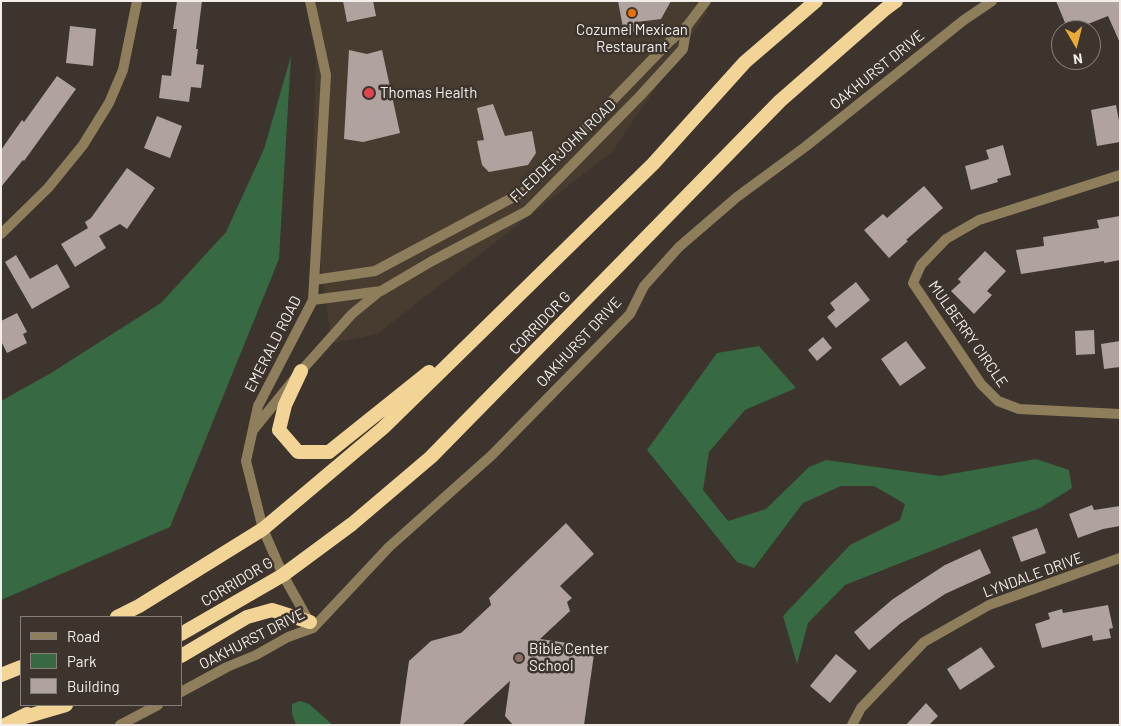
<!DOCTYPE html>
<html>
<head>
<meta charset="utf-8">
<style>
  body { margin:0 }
  #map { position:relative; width:1121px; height:726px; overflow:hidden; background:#3c342d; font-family:Barlow,sans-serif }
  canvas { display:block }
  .frame { position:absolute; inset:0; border:2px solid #f3eeea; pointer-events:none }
  .legend { position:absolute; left:20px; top:616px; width:162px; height:90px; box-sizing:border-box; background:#3c342d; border:1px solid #857e79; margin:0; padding:6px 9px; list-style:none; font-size:15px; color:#f3eeea }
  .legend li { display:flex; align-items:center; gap:10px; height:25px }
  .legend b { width:25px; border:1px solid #857e79 }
  .north { position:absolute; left:1051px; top:20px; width:50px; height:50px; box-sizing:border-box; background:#3c342d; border:1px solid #857e79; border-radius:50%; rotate:172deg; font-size:14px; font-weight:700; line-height:20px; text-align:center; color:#f3eeea }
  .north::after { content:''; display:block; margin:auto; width:18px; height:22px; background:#e8ab37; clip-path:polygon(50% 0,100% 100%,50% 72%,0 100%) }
</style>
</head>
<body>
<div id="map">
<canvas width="1121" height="726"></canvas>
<div class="frame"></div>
<ul class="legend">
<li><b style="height:6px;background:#8e7e5b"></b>Road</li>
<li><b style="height:14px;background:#376942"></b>Park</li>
<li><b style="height:14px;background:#afa29f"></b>Building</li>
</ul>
<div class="north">N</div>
</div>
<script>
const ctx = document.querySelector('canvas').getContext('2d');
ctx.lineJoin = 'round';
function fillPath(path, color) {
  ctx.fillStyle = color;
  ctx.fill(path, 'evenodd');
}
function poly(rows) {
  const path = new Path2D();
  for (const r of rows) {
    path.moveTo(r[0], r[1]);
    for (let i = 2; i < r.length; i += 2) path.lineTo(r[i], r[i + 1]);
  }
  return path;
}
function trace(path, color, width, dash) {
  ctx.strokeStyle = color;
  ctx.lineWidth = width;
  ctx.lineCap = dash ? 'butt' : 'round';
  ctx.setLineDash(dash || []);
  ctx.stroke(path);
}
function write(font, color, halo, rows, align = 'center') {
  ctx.font = font + ' Barlow,sans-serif';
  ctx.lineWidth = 5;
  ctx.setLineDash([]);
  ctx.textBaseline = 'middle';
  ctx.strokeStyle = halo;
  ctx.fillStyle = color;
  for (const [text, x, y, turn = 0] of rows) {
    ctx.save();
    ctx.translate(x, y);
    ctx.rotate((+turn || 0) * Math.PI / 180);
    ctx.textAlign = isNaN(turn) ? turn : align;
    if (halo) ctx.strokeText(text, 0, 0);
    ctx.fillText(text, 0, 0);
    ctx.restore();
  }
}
fillPath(poly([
  [317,1,708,1,707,13,612,152,377,334,332,343,312,206]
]), '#483c30');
fillPath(poly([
  [291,56,279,259,170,527,1,600,1,401,51,373,161,303,226,232,264,149],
  [759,346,796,388,745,410,709,452,703,490,728,521,766,509,809,467,826,460,940,476,1036,459,1069,470,1072,488,1040,508,845,585,808,623,797,664,783,616,850,545,900,520,905,504,874,486,841,486,803,503,754,568,737,562,647,450,717,353],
  [300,701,309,704,333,725,296,725,292,714,292,704]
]), '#376942');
fillPath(poly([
  [177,1,202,1,196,49,198,49,196,64,204,65,201,88,191,87,189,102,159,98,162,75,171,76,177,29,173,29],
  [343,1,373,1,376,16,347,22],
  [618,1,671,1,661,19,637,22,638,31,624,33],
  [1056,1,1120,1,1120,43,1108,16,1073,30,1068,30],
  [70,26,96,29,93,66,66,63],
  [349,50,367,54,382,50,400,133,363,142,344,139],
  [57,76,76,89,24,161,23,160,1,187,1,150,22,120,24,122],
  [493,104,505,136,532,131,536,153,528,165,489,172,482,165,477,141,484,140,477,108],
  [1116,105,1120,126,1120,142,1097,146,1091,110],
  [157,116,182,126,170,158,144,148],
  [1003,145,1011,175,997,179,998,182,971,190,965,166,989,159,986,150],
  [127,168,155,188,127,229,120,224,99,236,106,248,75,267,61,244,88,228,85,222,91,218],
  [924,186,943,208,906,240,908,241,889,258,864,230,883,214,887,218],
  [1120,216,1120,260,1104,263,1104,261,1021,274,1016,250,1044,246,1043,237,1099,228,1097,220],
  [985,251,1006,271,987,291,992,295,974,314,951,291,961,282,958,279],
  [16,255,30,279,57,264,70,287,32,309,5,262],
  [856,282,870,300,836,328,827,317,835,310,830,303],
  [17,313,27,332,23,334,27,343,7,353,1,341,1,321],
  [1094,330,1095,354,1076,355,1075,331],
  [823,337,832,348,817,361,808,350],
  [906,341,926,368,900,386,881,359],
  [1120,341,1120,367,1104,369,1101,344],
  [1092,505,1094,510,1120,506,1120,526,1103,529,1078,538,1069,514],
  [566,523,594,554,560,586,572,598,567,602,570,611,540,639,595,647,584,725,513,725,505,716,510,681,462,725,400,725,409,661,431,641,461,633,491,605,489,598],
  [1037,528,1046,553,1021,562,1012,537],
  [980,549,991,573,945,594,901,623,869,650,854,632,893,599,945,565],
  [1108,605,1113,628,1109,629,1111,638,1093,641,1092,635,1042,648,1035,624,1050,619,1048,613,1062,609,1063,613],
  [981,647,995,667,960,690,947,669],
  [836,654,857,671,830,703,810,686],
  [926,703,938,716,929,725,906,725]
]), '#afa29f');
trace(poly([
  [310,1,326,75,313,300,258,406,246,461,263,529,283,575,311,625],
  [1120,175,979,220,946,239,921,265,913,283,981,384,998,401,1019,409,1120,414],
  [1,234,48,188,83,145,109,103,123,70,137,1],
  [314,280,375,271,525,191,669,42,687,26],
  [313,300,381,291,432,261,527,211,640,96,683,49,687,26,706,1],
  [254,429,301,371,352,314,380,291],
  [181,692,227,667,256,655,288,637,313,628,389,547,492,455,630,314,644,286,679,247,737,197,805,147,964,20,992,1],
  [120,725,158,705],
  [852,725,861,708,924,642,989,605,1120,558]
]), '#8e7e5b', 10);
trace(poly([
  [301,371,285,405,279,430,298,452,329,452,429,372],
  [117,617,139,606,263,529,383,428,653,164,745,62,816,1],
  [181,634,283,575,352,524,431,457,780,101,884,10,896,1],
  [181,656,247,617,272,610,310,622],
  [1,675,21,667],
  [18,719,66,705],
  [5,725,27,714]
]), '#f2d496', 14);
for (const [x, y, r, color] of [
  [632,13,5,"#e8710a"],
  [369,93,6,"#e0444e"],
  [519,658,5,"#8d6e63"]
]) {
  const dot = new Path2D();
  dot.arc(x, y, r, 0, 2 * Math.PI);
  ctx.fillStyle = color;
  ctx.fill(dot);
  trace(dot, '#3c342d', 2);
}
write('15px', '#f3eeea', '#3c342d', [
  ["Cozumel Mexican",632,30,"center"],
  ["Restaurant",632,47,"center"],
  ["Thomas Health",380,93],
  ["Bible Center",529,649],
  ["School",529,666]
], 'left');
write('15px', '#f3eeea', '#3c342d', [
  ["OAKHURST DRIVE",877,70,-39],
  ["FLEDDERJOHN ROAD",563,151,-44],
  ["CORRIDOR G",540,323,-46],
  ["MULBERRY CIRCLE",968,334,55],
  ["OAKHURST DRIVE",579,342,-47],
  ["EMERALD ROAD",273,344,-63],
  ["LYNDALE DRIVE",1033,575,-20],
  ["CORRIDOR G",237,582,-31],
  ["OAKHURST DRIVE",252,639,-27]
]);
</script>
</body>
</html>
